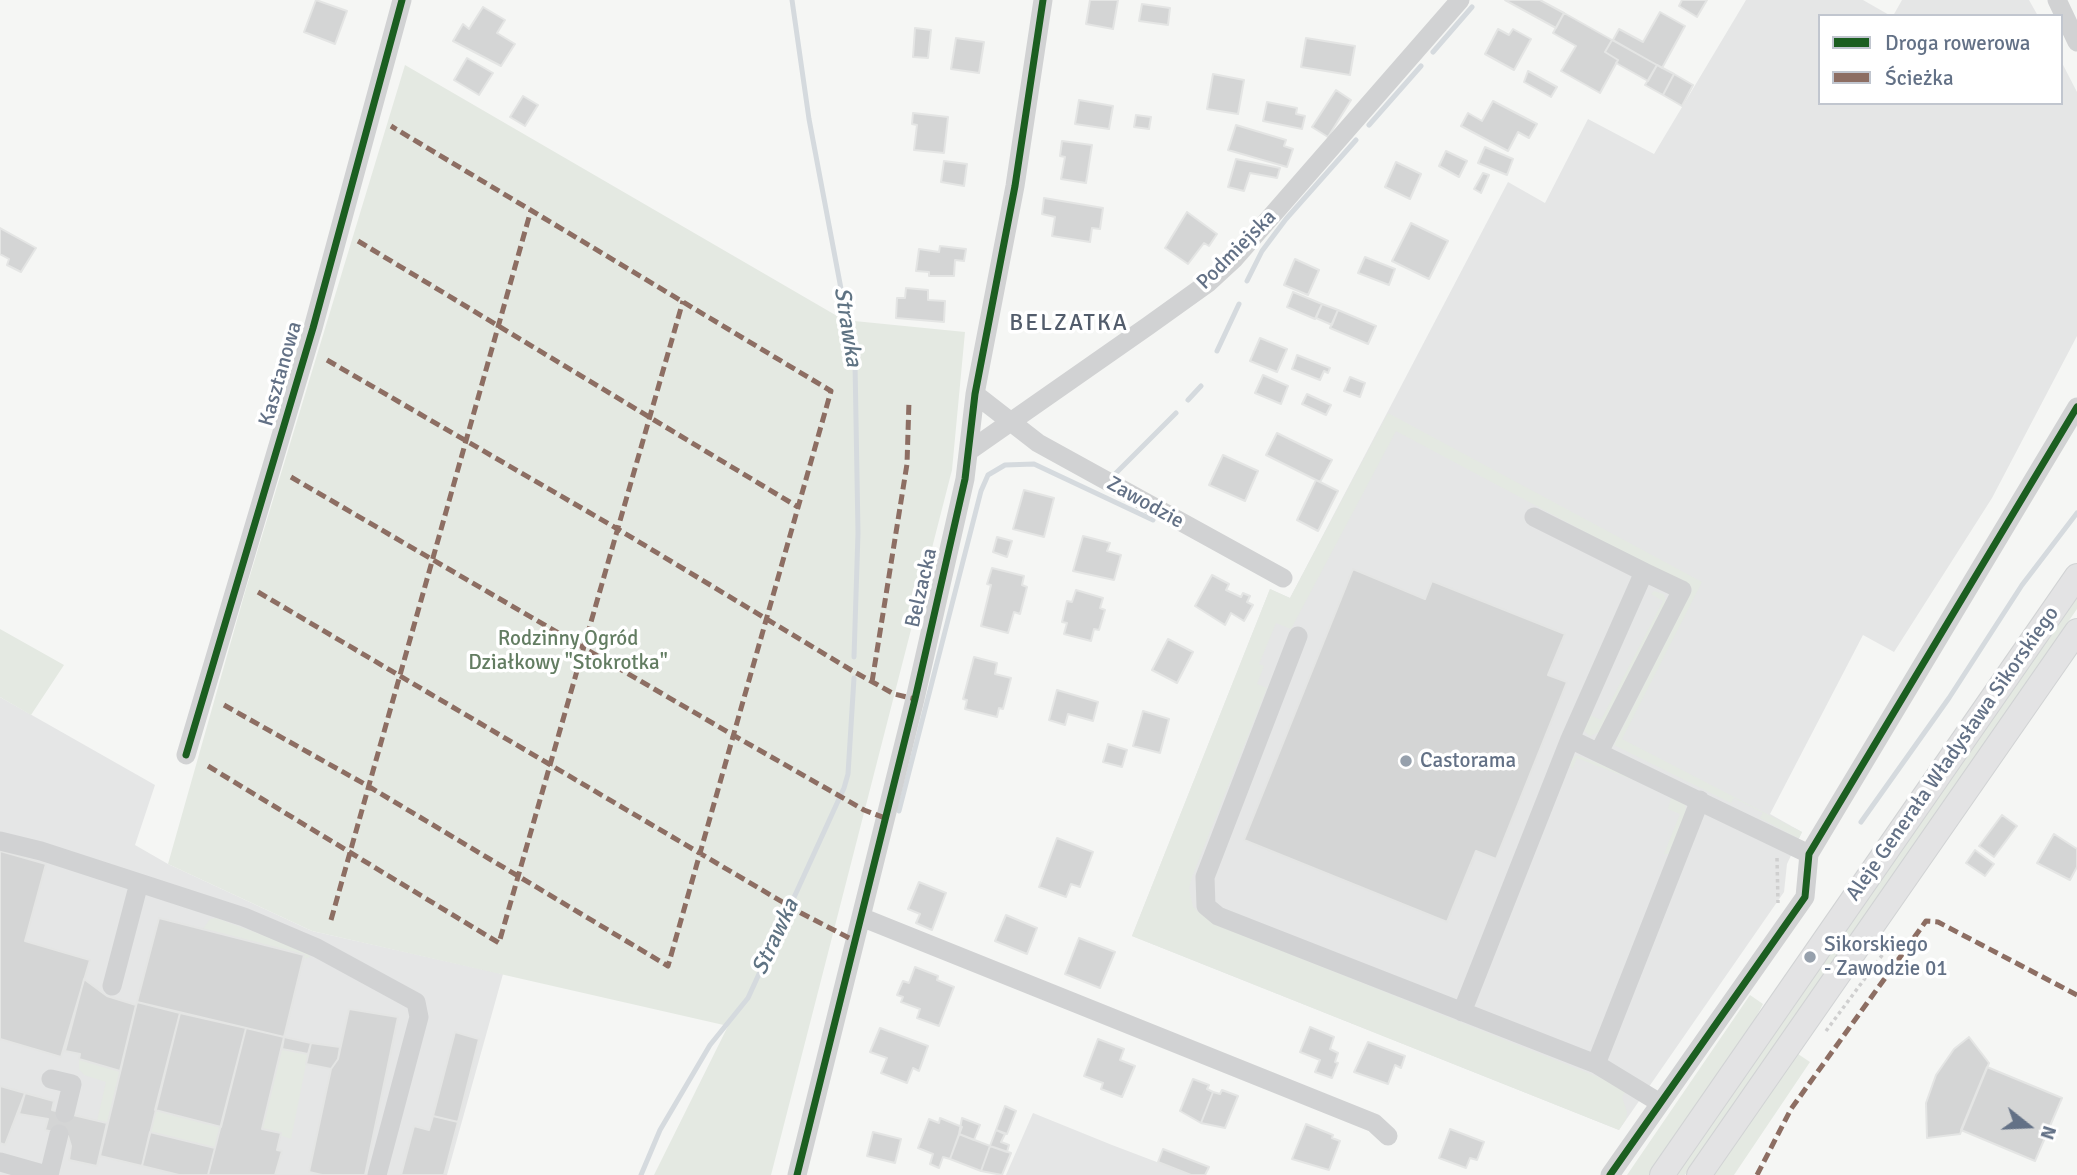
<!DOCTYPE html>
<html>
<head>
<meta charset="utf-8">
<style>
  body { margin:0 }
  #map { position:relative; width:2077px; height:1175px; overflow:hidden; background:#f5f6f4; font-family:Signika,sans-serif }
  canvas { display:block }
  .legend { position:absolute; left:1818px; top:14px; width:245px; height:91px; box-sizing:border-box; background:#fff; border:2px solid #c1c6cf; margin:0; padding:9px 12px; list-style:none; font-size:21px; color:#637186 }
  .legend li { display:flex; align-items:center; gap:14px; height:35px }
  .legend b { width:35px; border:2px solid #c1c6cf }
  .north { position:absolute; left:1993px; top:1091px; width:70px; height:70px; -webkit-text-stroke:5px #fff; paint-order:stroke; rotate:108deg; font-size:19px; font-weight:700; line-height:28px; text-align:center; color:#637186 }
  .north::after { content:''; display:block; margin:auto; width:24px; height:32px; background:#637186; clip-path:polygon(50% 0,100% 100%,50% 72%,0 100%) }
</style>
</head>
<body>
<div id="map">
<canvas width="2077" height="1175"></canvas>
<ul class="legend">
<li><b style="height:9px;background:#1b5e20"></b>Droga rowerowa</li>
<li><b style="height:9px;background:#8d6e63"></b>Ścieżka</li>
</ul>
<div class="north">N</div>
</div>
<script>
const ctx = document.querySelector('canvas').getContext('2d');
ctx.lineJoin = 'round';
function fillPath(path, color) {
  ctx.fillStyle = color;
  ctx.fill(path, 'evenodd');
}
function poly(rows) {
  const path = new Path2D();
  for (const r of rows) {
    path.moveTo(r[0], r[1]);
    for (let i = 2; i < r.length; i += 2) path.lineTo(r[i], r[i + 1]);
  }
  return path;
}
function trace(path, color, width, dash) {
  ctx.strokeStyle = color;
  ctx.lineWidth = width;
  ctx.lineCap = dash ? 'butt' : 'round';
  ctx.setLineDash(dash || []);
  ctx.stroke(path);
}
function write(font, color, halo, rows, align = 'center') {
  ctx.font = font + ' Signika,sans-serif';
  ctx.lineWidth = 7;
  ctx.setLineDash([]);
  ctx.textBaseline = 'middle';
  ctx.strokeStyle = halo;
  ctx.fillStyle = color;
  for (const [text, x, y, turn = 0] of rows) {
    ctx.save();
    ctx.translate(x, y);
    ctx.rotate((+turn || 0) * Math.PI / 180);
    ctx.textAlign = isNaN(turn) ? turn : align;
    if (halo) ctx.strokeText(text, 0, 0);
    ctx.fillText(text, 0, 0);
    ctx.restore();
  }
}
fillPath(poly([
  [1746,0,1863,0,1891,16,1820,16,1820,103,2061,103,2061,61,2077,92,2077,336,1992,498,1894,652,1863,635,1770,814,1802,832,1787,864,1784,892,1619,1130,1132,936,1270,589,1290,598,1508,182,1545,203,1588,119,1654,154],
  [1902,0,2029,0,2038,16,1893,16],
  [0,697,155,785,135,845,168,864,312,931,503,974,447,1175,0,1175],
  [1033,1113,1112,1145,1191,1175,1006,1175]
]), '#e5e6e6');
fillPath(poly([
  [405,65,844,320,965,332,952,470,771,1175,654,1175,728,1026,312,931,168,864,245,592],
  [1388,413,1702,582,1622,739,1802,832,1799,838,1794,836,1760,818,1763,813,1734,798,1731,803,1614,745,1692,589,1396,431,1291,629,1276,623,1259,664,1264,666,1257,684,1267,688,1192,877,1189,888,1193,907,1212,923,1613,1083,1625,1092,1622,1097,1627,1112,1626,1119,1619,1130,1132,936,1270,589,1290,598],
  [1654,591,1664,594,1666,602,1599,732,1590,736,1584,731,1588,714,1601,720,1663,601,1651,594],
  [2077,595,2077,609,1685,1175,1676,1175],
  [0,629,64,665,31,715,0,697],
  [1577,755,1655,786,1680,799,1685,804,1686,811,1669,854,1664,854,1680,814,1668,809,1672,795,1577,758,1572,770,1569,762],
  [216,918,306,951,310,957,303,959,304,955,203,929,210,919],
  [1750,995,1763,1004,1752,1025,1649,1175,1627,1175],
  [282,1049,308,1054,291,1139,262,1129],
  [1798,1054,1810,1062,1734,1175,1714,1175],
  [79,1059,120,1071,107,1123,97,1121,106,1082,84,1075,79,1069],
  [155,1110,221,1127,215,1148,150,1132]
]), '#e4e9e2');
trace(poly([
  [792,0,809,119,855,363,858,533,854,657],
  [1433,52,1472,7],
  [1369,125,1421,66],
  [1247,281,1262,251,1286,219,1356,140],
  [1217,351,1239,304],
  [1188,400,1201,386],
  [1113,476,1176,413],
  [899,811,981,491,988,475,1005,465,1034,464,1153,520],
  [1861,822,1949,698,2022,585,2077,513],
  [641,1175,660,1130,710,1045,748,998,844,788,848,774,854,678]
]), '#d5dade', 5);
const building = poly([
  [316,0,347,11,335,44,304,32,316,0],
  [1090,0,1118,0,1113,29,1086,24,1090,0],
  [1505,0,1540,0,1564,13,1556,28,1505,0],
  [1682,0,1707,0,1697,17,1679,6,1682,0],
  [1142,4,1170,8,1168,25,1139,21,1142,4],
  [483,7,505,20,497,33,515,44,501,66,453,41,463,24,469,29,483,7],
  [1660,12,1685,26,1662,68,1613,40,1619,29,1643,42,1660,12],
  [1564,13,1612,40,1605,52,1618,60,1600,93,1561,71,1576,46,1553,33,1564,13],
  [915,28,931,30,928,58,913,57,915,28],
  [1498,29,1509,35,1513,29,1531,39,1514,70,1485,54,1498,29],
  [956,38,984,42,979,73,951,69,956,38],
  [1306,38,1355,46,1350,75,1301,67,1306,38],
  [1612,40,1657,65,1648,81,1616,63,1618,60,1605,52,1612,40],
  [467,58,493,73,479,95,454,80,467,58],
  [1657,65,1674,74,1663,95,1645,85,1657,65],
  [1528,71,1557,87,1551,97,1524,82,1528,71],
  [1213,74,1244,80,1238,114,1207,109,1213,74],
  [1674,74,1693,85,1682,106,1663,95,1674,74],
  [1336,90,1351,100,1328,137,1312,127,1336,90],
  [523,96,538,105,525,126,510,117,523,96],
  [1079,100,1113,106,1109,129,1075,124,1079,100],
  [1493,101,1537,124,1529,138,1518,132,1508,151,1461,126,1468,113,1482,121,1493,101],
  [1267,102,1297,108,1296,114,1305,116,1302,129,1263,121,1267,102],
  [913,113,948,117,944,153,914,150,917,125,912,124,913,113],
  [1136,115,1151,117,1149,129,1134,127,1136,115],
  [1236,125,1286,140,1284,146,1293,149,1287,167,1228,150,1236,125],
  [1062,141,1092,145,1086,183,1061,179,1065,157,1060,156,1062,141],
  [1485,147,1513,159,1507,175,1478,163,1485,147],
  [1446,151,1467,161,1459,177,1439,166,1446,151],
  [1236,159,1280,168,1277,178,1250,173,1244,191,1228,187,1236,159],
  [944,161,967,164,964,186,941,182,944,161],
  [1396,162,1421,174,1410,199,1385,187,1396,162],
  [1483,173,1489,175,1481,193,1474,189,1483,173],
  [1044,198,1103,208,1100,229,1092,228,1090,242,1052,236,1055,217,1042,214,1044,198],
  [1187,212,1217,234,1209,246,1204,243,1188,264,1165,248,1187,212],
  [1411,223,1448,241,1429,279,1392,261,1411,223],
  [0,228,36,248,21,272,7,265,9,259,0,254,0,228],
  [940,246,966,249,964,261,955,260,954,276,929,276,929,272,916,271,919,249,939,252,940,246],
  [1365,257,1395,269,1389,285,1358,273,1365,257],
  [1295,259,1319,270,1308,295,1284,285,1295,259],
  [906,288,928,290,928,300,945,301,944,322,896,318,897,298,905,298,906,288],
  [1293,292,1322,304,1315,319,1287,307,1293,292],
  [1322,304,1338,310,1332,325,1316,318,1322,304],
  [1338,310,1376,326,1368,344,1330,328,1338,310],
  [1260,338,1287,349,1277,372,1250,361,1260,338],
  [1297,355,1330,368,1328,373,1324,371,1320,380,1292,369,1297,355],
  [1263,375,1288,386,1281,404,1255,393,1263,375],
  [1350,377,1365,383,1360,397,1344,391,1350,377],
  [1307,394,1331,405,1326,415,1302,404,1307,394],
  [1277,433,1332,460,1320,482,1266,455,1277,433],
  [1223,455,1258,471,1245,501,1209,485,1223,455],
  [1316,480,1338,491,1318,531,1297,520,1316,480],
  [1024,490,1054,498,1044,537,1013,529,1024,490],
  [1083,536,1110,543,1107,551,1121,555,1114,580,1073,571,1083,536],
  [997,537,1012,541,1007,557,993,552,997,537],
  [992,568,1024,576,1022,585,1027,587,1020,614,1014,612,1008,633,981,626,991,585,987,584,992,568],
  [1353,569,1425,599,1432,581,1565,634,1548,675,1567,682,1496,859,1476,851,1447,922,1244,840,1353,569],
  [1212,575,1229,584,1226,590,1241,597,1243,593,1250,596,1247,602,1253,605,1244,621,1231,613,1225,625,1195,606,1212,575],
  [1076,590,1103,598,1100,608,1105,610,1099,630,1094,629,1091,641,1064,634,1067,623,1062,622,1067,601,1072,602,1076,590],
  [1168,639,1193,652,1177,683,1152,670,1168,639],
  [974,657,997,663,995,674,1011,678,1003,709,999,708,997,717,965,709,967,700,963,699,974,657],
  [1057,690,1098,702,1093,721,1068,714,1065,725,1049,720,1057,690],
  [1143,711,1169,719,1160,753,1133,746,1143,711],
  [1108,744,1127,750,1122,767,1103,762,1108,744],
  [2002,815,2017,826,1994,857,1979,846,2002,815],
  [2054,834,2077,849,2077,867,2070,880,2037,863,2054,834],
  [1057,838,1093,852,1080,887,1071,884,1066,897,1039,887,1057,838],
  [1975,850,1994,864,1985,876,1966,863,1975,850],
  [0,851,46,864,25,941,90,960,61,1057,0,1039,0,851],
  [919,882,946,893,932,930,916,923,920,914,908,909,919,882],
  [1006,915,1037,928,1027,954,995,941,1006,915],
  [159,918,304,955,284,1037,137,1002,159,918],
  [1079,938,1115,952,1100,988,1065,974,1079,938],
  [915,967,938,976,937,980,954,987,939,1026,917,1018,920,1009,901,1002,903,997,897,995,903,981,909,983,915,967],
  [84,979,107,996,136,1005,120,1071,79,1059,80,1054,65,1051,84,979],
  [137,1002,180,1013,142,1166,100,1156,137,1002],
  [349,1009,398,1017,365,1175,322,1175,309,1172,331,1069,338,1059,349,1009],
  [180,1013,246,1028,221,1127,155,1110,180,1013],
  [1310,1027,1334,1037,1330,1049,1338,1053,1335,1062,1338,1063,1332,1078,1315,1072,1320,1060,1300,1052,1310,1027],
  [246,1028,284,1037,262,1129,281,1133,277,1150,282,1151,275,1175,208,1175,246,1028],
  [880,1028,928,1046,919,1071,913,1068,907,1083,881,1073,887,1058,870,1052,880,1028],
  [455,1032,479,1039,458,1122,433,1116,455,1032],
  [284,1037,311,1043,308,1054,282,1049,284,1037],
  [1969,1037,1989,1063,1960,1134,1927,1138,1926,1103,1936,1075,1954,1049,1969,1037],
  [1098,1039,1124,1049,1120,1060,1135,1066,1122,1097,1101,1089,1103,1083,1084,1076,1098,1039],
  [1368,1042,1405,1056,1401,1068,1395,1065,1388,1084,1354,1072,1368,1042],
  [311,1043,340,1047,338,1059,331,1069,306,1064,311,1043],
  [1987,1067,2062,1098,2035,1161,1961,1130,1987,1067],
  [1193,1079,1209,1085,1207,1089,1213,1092,1201,1123,1180,1111,1193,1079],
  [0,1086,25,1093,5,1145,0,1143,0,1086],
  [1222,1090,1238,1096,1225,1128,1201,1123,1213,1092,1220,1094,1222,1090],
  [25,1093,54,1101,52,1110,107,1123,97,1166,69,1160,71,1146,68,1136,45,1130,48,1119,19,1114,25,1093],
  [1005,1106,1016,1111,1007,1134,996,1130,1005,1106],
  [433,1116,458,1122,444,1175,401,1175,414,1126,429,1130,433,1116],
  [940,1118,962,1127,950,1159,943,1157,939,1168,930,1164,933,1154,918,1148,929,1119,939,1123,940,1118],
  [962,1118,980,1125,974,1140,959,1134,962,1118],
  [1306,1124,1333,1135,1332,1138,1340,1141,1329,1170,1292,1159,1306,1124],
  [1450,1129,1484,1142,1477,1160,1470,1158,1466,1168,1439,1158,1450,1129],
  [996,1130,1005,1134,1001,1142,1009,1145,1007,1152,990,1146,996,1130],
  [150,1132,215,1148,208,1175,179,1175,142,1166,150,1132],
  [873,1132,901,1139,895,1163,867,1156,873,1132],
  [959,1134,990,1146,981,1171,950,1159,959,1134],
  [990,1146,1011,1153,1002,1175,981,1171,990,1146],
  [1163,1149,1209,1167,1205,1175,1191,1175,1158,1162,1163,1149]
]);
fillPath(building, '#d4d5d5');
trace(building, '#e4e5e4', 2);
const major = poly([
  [1662,1175,2077,576],
  [1699,1175,2077,631]
]);
trace(major, '#d1d3d4', 26);
trace(poly([
  [1777,858,1778,903],
  [1826,1031,1883,954]
]), '#cfcfcf', 3.5, [3.5, 3.5]);
trace(poly([
  [2057,0,2077,42],
  [975,394,1038,443,1283,578],
  [969,451,1148,326,1208,283,1234,259,1460,0],
  [1298,636,1205,877,1206,906,1218,916,1596,1064,1660,1103],
  [1570,739,1809,854],
  [1599,752,1682,590,1644,572],
  [186,755,313,328,402,0],
  [0,841,41,851,244,917,317,948,416,1002,419,1017,377,1175],
  [861,917,1374,1123,1388,1136],
  [112,986,139,883],
  [1462,1012,1570,739,1644,572,1534,517],
  [1596,1064,1700,800],
  [51,1079,72,1084,65,1113],
  [0,1162,46,1175],
  [49,1175,59,1134],
  [797,1175,915,699,965,479,975,394,1015,186,1043,0],
  [1610,1175,1805,897,1809,854,2077,407]
]), '#d1d2d3', 19);
trace(major, '#e3e3e4', 24);
trace(poly([
  [358,241,798,507],
  [327,360,616,528,851,670,894,694,915,699],
  [291,477,733,735,864,810,885,818],
  [258,592,801,913,855,941],
  [872,682,907,464,909,401],
  [224,705,368,786,668,966,831,391,391,126],
  [208,766,499,943,683,301],
  [331,920,531,210],
  [1757,1175,1791,1109,1926,921,1938,922,2077,995]
]), '#8d6e63', 5, [10, 5]);
trace(poly([
  [186,755,313,328,402,0],
  [797,1175,915,699,965,479,975,394,1015,186,1043,0],
  [1610,1175,1805,897,1809,854,2077,407]
]), '#1b5e20', 7);
for (const [x, y, r, color] of [
  [1406,761,7,"#96a0ac"],
  [1810,957,7,"#96a0ac"]
]) {
  const dot = new Path2D();
  dot.arc(x, y, r, 0, 2 * Math.PI);
  ctx.fillStyle = color;
  ctx.fill(dot);
  trace(dot, '#fff', 2.5);
}
write('21px', '#637186', '#fff', [
  ["Podmiejska",1237,250,-45],
  ["Kasztanowa",281,374,-74],
  ["Zawodzie",1145,503,29],
  ["Belzacka",922,588,-77],
  ["Aleje Generała Władysława Sikorskiego",1953,754,-55]
]);
write('21px', '#637d62', '#fff', [
  ["Rodzinny Ogród",568,639],
  ["Działkowy \"Stokrotka\"",568,663]
]);
write('21px', '#637186', '#fff', [
  ["Castorama",1420,761],
  ["Sikorskiego",1824,945],
  ["- Zawodzie 01",1824,969]
], 'left');
ctx.letterSpacing = '2px';
write('23px', '#525c6b', '#fff', [
  ["BELZATKA",1069,324]
]);
ctx.letterSpacing = '0px';
write('italic 23px', '#5f7383', '#fff', [
  ["Strawka",847,327,81],
  ["Strawka",776,937,-65]
]);
</script>
</body>
</html>
